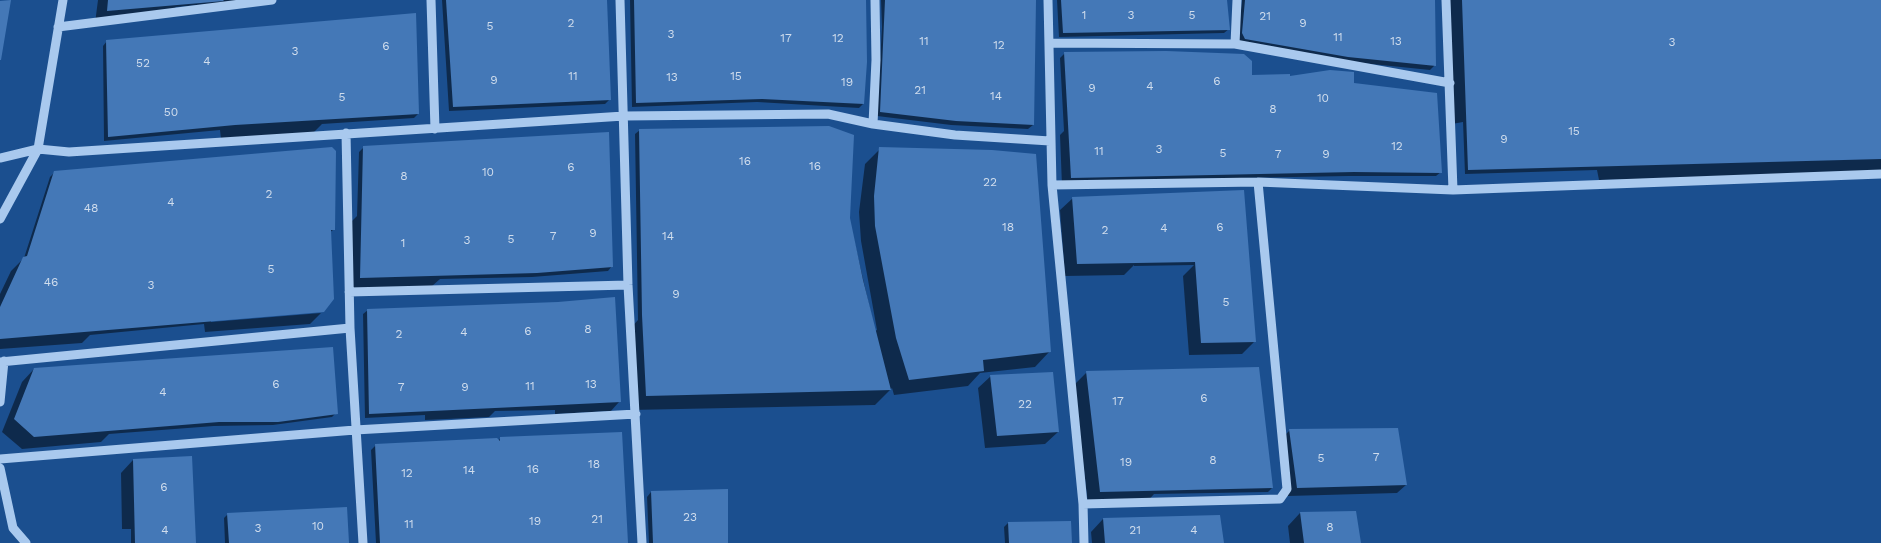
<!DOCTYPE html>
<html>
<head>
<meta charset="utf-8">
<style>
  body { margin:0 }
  canvas { display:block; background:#1b4f8f }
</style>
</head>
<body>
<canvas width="1881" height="543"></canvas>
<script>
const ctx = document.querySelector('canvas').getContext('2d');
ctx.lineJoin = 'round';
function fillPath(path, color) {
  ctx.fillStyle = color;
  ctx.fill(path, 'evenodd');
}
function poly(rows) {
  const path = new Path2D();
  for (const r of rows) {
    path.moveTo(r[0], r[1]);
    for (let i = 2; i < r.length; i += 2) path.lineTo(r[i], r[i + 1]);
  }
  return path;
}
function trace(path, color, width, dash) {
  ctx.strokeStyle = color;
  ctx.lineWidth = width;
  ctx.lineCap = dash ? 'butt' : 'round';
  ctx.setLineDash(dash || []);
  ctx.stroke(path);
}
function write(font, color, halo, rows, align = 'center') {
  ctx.font = font + ' "Work Sans",sans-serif';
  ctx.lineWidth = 4.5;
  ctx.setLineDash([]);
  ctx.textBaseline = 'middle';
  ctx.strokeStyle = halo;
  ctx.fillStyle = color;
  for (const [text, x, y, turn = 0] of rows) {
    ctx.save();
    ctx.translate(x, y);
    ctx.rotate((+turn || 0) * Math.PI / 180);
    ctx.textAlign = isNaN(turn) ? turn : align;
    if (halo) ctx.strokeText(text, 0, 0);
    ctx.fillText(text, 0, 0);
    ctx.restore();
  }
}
fillPath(poly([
  [98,0,254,0,176,7,166,17,95,23],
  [442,0,606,0,610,99,605,104,449,111],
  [630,0,864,0,863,104,859,108,757,102,632,107],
  [881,0,1035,0,1033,125,1028,129,951,125,877,116,882,27],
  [1057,0,1225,0,1229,29,1224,33,1059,37],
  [1242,0,1432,0,1434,66,1430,70,1352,62,1241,43,1238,38],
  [1450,0,1881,0,1881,173,1599,180,1597,170,1465,174,1463,122,1452,124],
  [107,41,418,114,414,118,322,124,311,135,221,139,220,130,104,141,103,46],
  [1065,53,1251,76,1353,84,1441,172,1436,176,1349,176,1125,180,1062,186,1060,135,1064,131,1060,58],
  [640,130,849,218,875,331,877,330,861,241,859,212,865,164,880,149,1050,351,1035,367,980,373,968,386,894,395,892,388,875,405,631,410,628,331,638,320,635,134],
  [364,147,612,266,608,271,532,277,440,279,431,287,348,290,349,224,357,216,359,152],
  [54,173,333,230,211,319,211,322,321,313,310,324,205,332,204,324,90,335,82,343,0,349,0,294,11,271,24,258,50,177],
  [1243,192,1254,342,1242,354,1189,355,1183,276,1194,265,1134,266,1134,265,1124,275,1065,276,1060,210,1073,198],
  [368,310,619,402,611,411,555,414,555,410,495,411,489,417,425,420,425,415,365,418,363,314],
  [34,369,336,413,332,417,273,425,214,426,109,434,101,442,22,449,2,432,22,382],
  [1086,373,1272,488,1268,492,1154,494,1146,503,1088,504,1074,385],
  [991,376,1058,432,1045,444,985,448,978,388],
  [1290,430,1406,485,1397,493,1288,496,1281,439],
  [500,439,627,543,376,543,371,450,376,445,498,441],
  [133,460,195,543,131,543,131,529,122,529,121,473],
  [651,492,727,543,649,543,647,497],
  [1300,513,1359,543,1290,543,1288,526],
  [228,514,348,543,225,543,224,518],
  [1103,519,1223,543,1092,543,1091,532],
  [1008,523,1070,543,1005,543,1004,527]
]), '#0007');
fillPath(poly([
  [11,0,1,60,0,60,0,1],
  [108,0,223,0,224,1,107,11],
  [446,0,607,0,611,100,453,107],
  [634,0,866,0,867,62,864,104,762,99,636,103],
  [885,0,1036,0,1034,125,956,121,880,112],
  [1061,0,1227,0,1230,30,1063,33],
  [1245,0,1435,0,1436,66,1348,57,1245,39,1242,33],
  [1462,0,1881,0,1881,159,1468,170],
  [416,13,419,114,235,125,108,137,106,40],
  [1166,51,1244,54,1252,61,1252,75,1290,74,1290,76,1330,70,1354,72,1354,83,1437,93,1442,173,1354,172,1071,178,1064,52],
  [829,126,854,135,850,218,863,280,891,390,646,396,642,315,639,129],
  [609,132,613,267,537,273,360,278,363,146],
  [332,147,336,151,335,230,331,230,334,299,324,312,0,339,0,307,23,257,27,256,54,171],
  [879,147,992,150,1036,154,1051,352,983,360,984,371,909,380,896,338,875,226,874,196],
  [1244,190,1256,342,1201,343,1195,262,1077,264,1072,197],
  [615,297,621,402,369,414,367,309,558,302],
  [333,347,338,414,278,422,219,422,34,437,14,419,34,368],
  [1259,367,1273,488,1100,492,1086,371],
  [1053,372,1059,432,997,436,990,375],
  [1398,428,1407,485,1297,488,1289,429],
  [622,432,628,543,380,543,375,444,497,438,500,441,500,437],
  [192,456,196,543,135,543,133,459],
  [728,489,728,543,653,543,651,491],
  [347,507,349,543,229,543,227,513],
  [1356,511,1361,543,1304,543,1300,512],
  [1220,515,1224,543,1105,543,1103,518],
  [1071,521,1072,543,1009,543,1008,522]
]), '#4478b7');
trace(poly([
  [431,0,435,129],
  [620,0,628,285,642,543],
  [1048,0,1052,185,1258,182,1453,190,1881,174],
  [1446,0,1453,190],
  [58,27,272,0],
  [1049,43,1235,44,1450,83],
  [1235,44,1237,0],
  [873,124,876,60,875,0],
  [346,133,350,328,363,543],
  [0,158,38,149,69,152,624,116,828,114,873,124,955,135,1050,141],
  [1052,185,1083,504,1084,543],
  [0,219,38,149,63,0],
  [349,292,628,285],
  [0,362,350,328],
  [0,402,4,361],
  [0,459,355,430,636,414],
  [0,468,13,528,26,543],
  [1083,504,1280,499,1287,489,1258,182]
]), '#a9c9ee', 9);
write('12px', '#d0dded', null, [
  ["1",1084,15],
  ["3",1131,15],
  ["5",1192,15],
  ["21",1265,16],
  ["2",571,23],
  ["9",1303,23],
  ["5",490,26],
  ["3",671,34],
  ["11",1338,37],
  ["17",786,38],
  ["12",838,38],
  ["11",924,41],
  ["13",1396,41],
  ["3",1672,42],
  ["12",999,45],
  ["6",386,46],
  ["3",295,51],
  ["4",207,61],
  ["52",143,63],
  ["11",573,76],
  ["15",736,76],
  ["13",672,77],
  ["9",494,80],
  ["6",1217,81],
  ["19",847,82],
  ["4",1150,86],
  ["9",1092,88],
  ["21",920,90],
  ["14",996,96],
  ["5",342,97],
  ["10",1323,98],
  ["8",1273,109],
  ["50",171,112],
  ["15",1574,131],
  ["9",1504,139],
  ["12",1397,146],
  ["3",1159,149],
  ["11",1099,151],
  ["5",1223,153],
  ["7",1278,154],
  ["9",1326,154],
  ["16",745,161],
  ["16",815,166],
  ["6",571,167],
  ["10",488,172],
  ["8",404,176],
  ["22",990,182],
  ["2",269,194],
  ["4",171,202],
  ["48",91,208],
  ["18",1008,227],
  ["6",1220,227],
  ["4",1164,228],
  ["2",1105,230],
  ["9",593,233],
  ["7",553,236],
  ["14",668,236],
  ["5",511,239],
  ["3",467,240],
  ["1",403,243],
  ["5",271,269],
  ["46",51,282],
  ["3",151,285],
  ["9",676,294],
  ["5",1226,302],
  ["8",588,329],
  ["6",528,331],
  ["4",464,332],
  ["2",399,334],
  ["6",276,384],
  ["13",591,384],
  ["11",530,386],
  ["7",401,387],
  ["9",465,387],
  ["4",163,392],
  ["6",1204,398],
  ["17",1118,401],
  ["22",1025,404],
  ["7",1376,457],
  ["5",1321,458],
  ["8",1213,460],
  ["19",1126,462],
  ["18",594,464],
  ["16",533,469],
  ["14",469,470],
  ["12",407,473],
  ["6",164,487],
  ["23",690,517],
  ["21",597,519],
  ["19",535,521],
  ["11",409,524],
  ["10",318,526],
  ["8",1330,527],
  ["3",258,528],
  ["4",165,530],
  ["21",1135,530],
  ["4",1194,530]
]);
</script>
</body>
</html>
